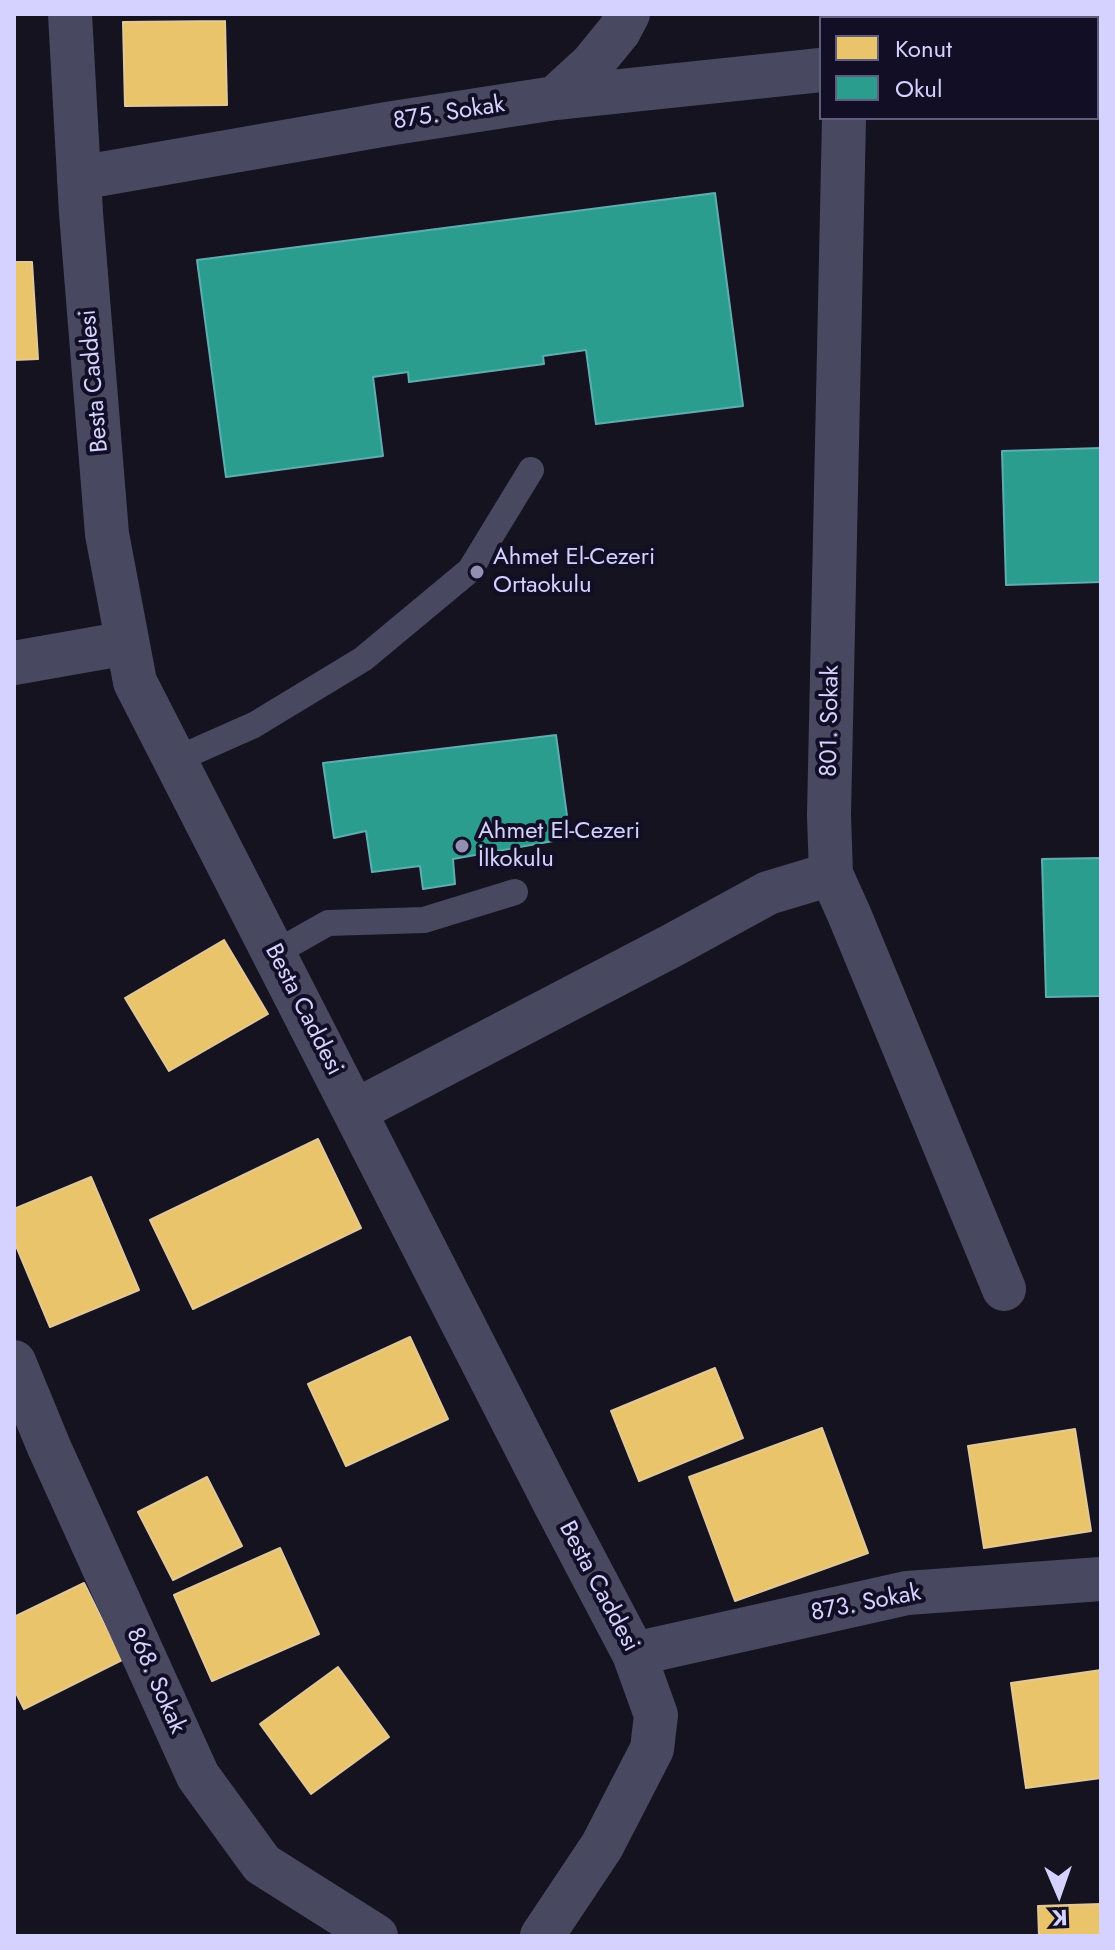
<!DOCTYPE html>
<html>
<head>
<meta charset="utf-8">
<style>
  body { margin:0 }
  #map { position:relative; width:1115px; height:1950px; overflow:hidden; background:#151320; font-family:Jost,sans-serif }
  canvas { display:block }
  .frame { position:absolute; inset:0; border:16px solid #d5d2ff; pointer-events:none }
  .legend { position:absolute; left:819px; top:16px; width:280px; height:104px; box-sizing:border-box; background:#110e25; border:2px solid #5f5c7c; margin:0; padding:10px 14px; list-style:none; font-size:24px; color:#d5d2ff }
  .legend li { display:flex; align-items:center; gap:16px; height:40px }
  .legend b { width:40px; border:2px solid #5f5c7c }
  .north { position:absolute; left:1019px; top:1854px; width:80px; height:80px; -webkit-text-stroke:6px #110e25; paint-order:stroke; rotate:178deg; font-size:22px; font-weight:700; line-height:32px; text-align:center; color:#d5d2ff }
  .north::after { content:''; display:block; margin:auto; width:28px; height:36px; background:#d5d2ff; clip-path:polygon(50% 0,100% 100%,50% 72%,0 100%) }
</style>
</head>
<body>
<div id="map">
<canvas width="1115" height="1950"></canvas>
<div class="frame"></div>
<ul class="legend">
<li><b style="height:22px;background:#e9c46a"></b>Konut</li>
<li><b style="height:22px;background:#2a9d8f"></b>Okul</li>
</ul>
<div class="north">K</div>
</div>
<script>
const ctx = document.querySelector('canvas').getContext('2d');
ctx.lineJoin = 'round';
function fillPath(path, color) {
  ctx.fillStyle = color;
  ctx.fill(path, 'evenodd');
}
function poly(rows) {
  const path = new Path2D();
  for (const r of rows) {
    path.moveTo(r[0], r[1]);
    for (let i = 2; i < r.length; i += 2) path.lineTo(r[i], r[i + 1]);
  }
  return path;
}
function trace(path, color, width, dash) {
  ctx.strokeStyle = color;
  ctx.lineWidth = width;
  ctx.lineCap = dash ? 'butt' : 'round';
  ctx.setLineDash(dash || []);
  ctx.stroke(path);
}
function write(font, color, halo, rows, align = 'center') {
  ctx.font = font + ' Jost,sans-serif';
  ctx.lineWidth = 8;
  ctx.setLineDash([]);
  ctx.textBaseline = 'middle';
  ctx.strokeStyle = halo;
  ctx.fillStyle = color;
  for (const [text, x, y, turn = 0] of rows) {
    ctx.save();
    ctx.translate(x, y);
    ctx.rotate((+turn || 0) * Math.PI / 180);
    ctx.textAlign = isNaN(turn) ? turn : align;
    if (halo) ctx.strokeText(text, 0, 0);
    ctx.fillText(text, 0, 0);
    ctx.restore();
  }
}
const homes = poly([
  [225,21,227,105,125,106,123,22,225,21],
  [14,262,32,262,38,359,14,360,14,262],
  [224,940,268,1014,169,1071,125,998,224,940],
  [318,1139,361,1228,193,1309,150,1220,318,1139],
  [91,1177,139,1290,50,1327,14,1241,14,1209,91,1177],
  [410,1337,448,1419,346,1466,308,1384,410,1337],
  [715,1368,743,1438,639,1481,611,1411,715,1368],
  [822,1428,868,1553,735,1601,689,1477,822,1428],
  [1075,1429,1091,1531,984,1548,968,1446,1075,1429],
  [207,1477,242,1546,173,1580,138,1512,207,1477],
  [280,1548,319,1634,212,1681,174,1595,280,1548],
  [84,1583,122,1660,24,1709,14,1689,14,1617,84,1583],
  [338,1667,389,1737,311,1794,260,1724,338,1667],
  [1101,1670,1101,1778,1026,1788,1011,1683,1101,1670],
  [1101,1904,1101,1936,1039,1936,1038,1906,1101,1904]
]);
fillPath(homes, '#e9c46a');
trace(homes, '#e3c897', 2);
const schools = poly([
  [715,193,743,406,596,424,586,350,543,356,544,364,409,382,408,372,373,377,383,456,226,477,197,260,715,193],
  [1101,448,1101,582,1006,585,1002,451,1101,448],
  [556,735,570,838,453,859,455,884,423,889,420,866,372,872,366,831,334,838,323,763,556,735],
  [1101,858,1101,996,1046,997,1042,859,1101,858]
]);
fillPath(schools, '#2a9d8f');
trace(schools, '#5dadb1', 2);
trace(poly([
  [175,760,254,725,363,659,470,570,531,470],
  [275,953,328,923,424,920,515,892]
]), '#484961', 26);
trace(poly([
  [1097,45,1101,44],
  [555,98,592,64,619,31,628,14],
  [844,118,829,815,831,874,849,914,1004,1289],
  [79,178,387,124,555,98,821,70],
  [14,663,127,643],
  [355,1111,673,945,768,893,831,874],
  [14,1362,49,1447,198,1776,262,1864,376,1936],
  [634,1654,907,1593,1101,1579]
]), '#484961', 44);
trace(poly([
  [70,14,81,213,107,534,135,682,555,1504,634,1654,656,1715,652,1749,602,1846,542,1936]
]), '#484961', 44);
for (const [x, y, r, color] of [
  [477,572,8,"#928fb1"],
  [462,846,8,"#928fb1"]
]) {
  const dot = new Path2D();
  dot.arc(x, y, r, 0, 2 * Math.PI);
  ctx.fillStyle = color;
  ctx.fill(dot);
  trace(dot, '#110e25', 3);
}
write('24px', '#d5d2ff', '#110e25', [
  ["875. Sokak",449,114,-9],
  ["Besta Caddesi",95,381,-95],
  ["801. Sokak",831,721,-89],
  ["Besta Caddesi",303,1010,63],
  ["Besta Caddesi",598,1587,62],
  ["873. Sokak",866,1604,-11],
  ["868. Sokak",155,1681,66]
]);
write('24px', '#d5d2ff', '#110e25', [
  ["Ahmet El-Cezeri",493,558],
  ["Ortaokulu",493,586],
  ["Ahmet El-Cezeri",478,832],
  ["İlkokulu",478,860]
], 'left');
</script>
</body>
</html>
